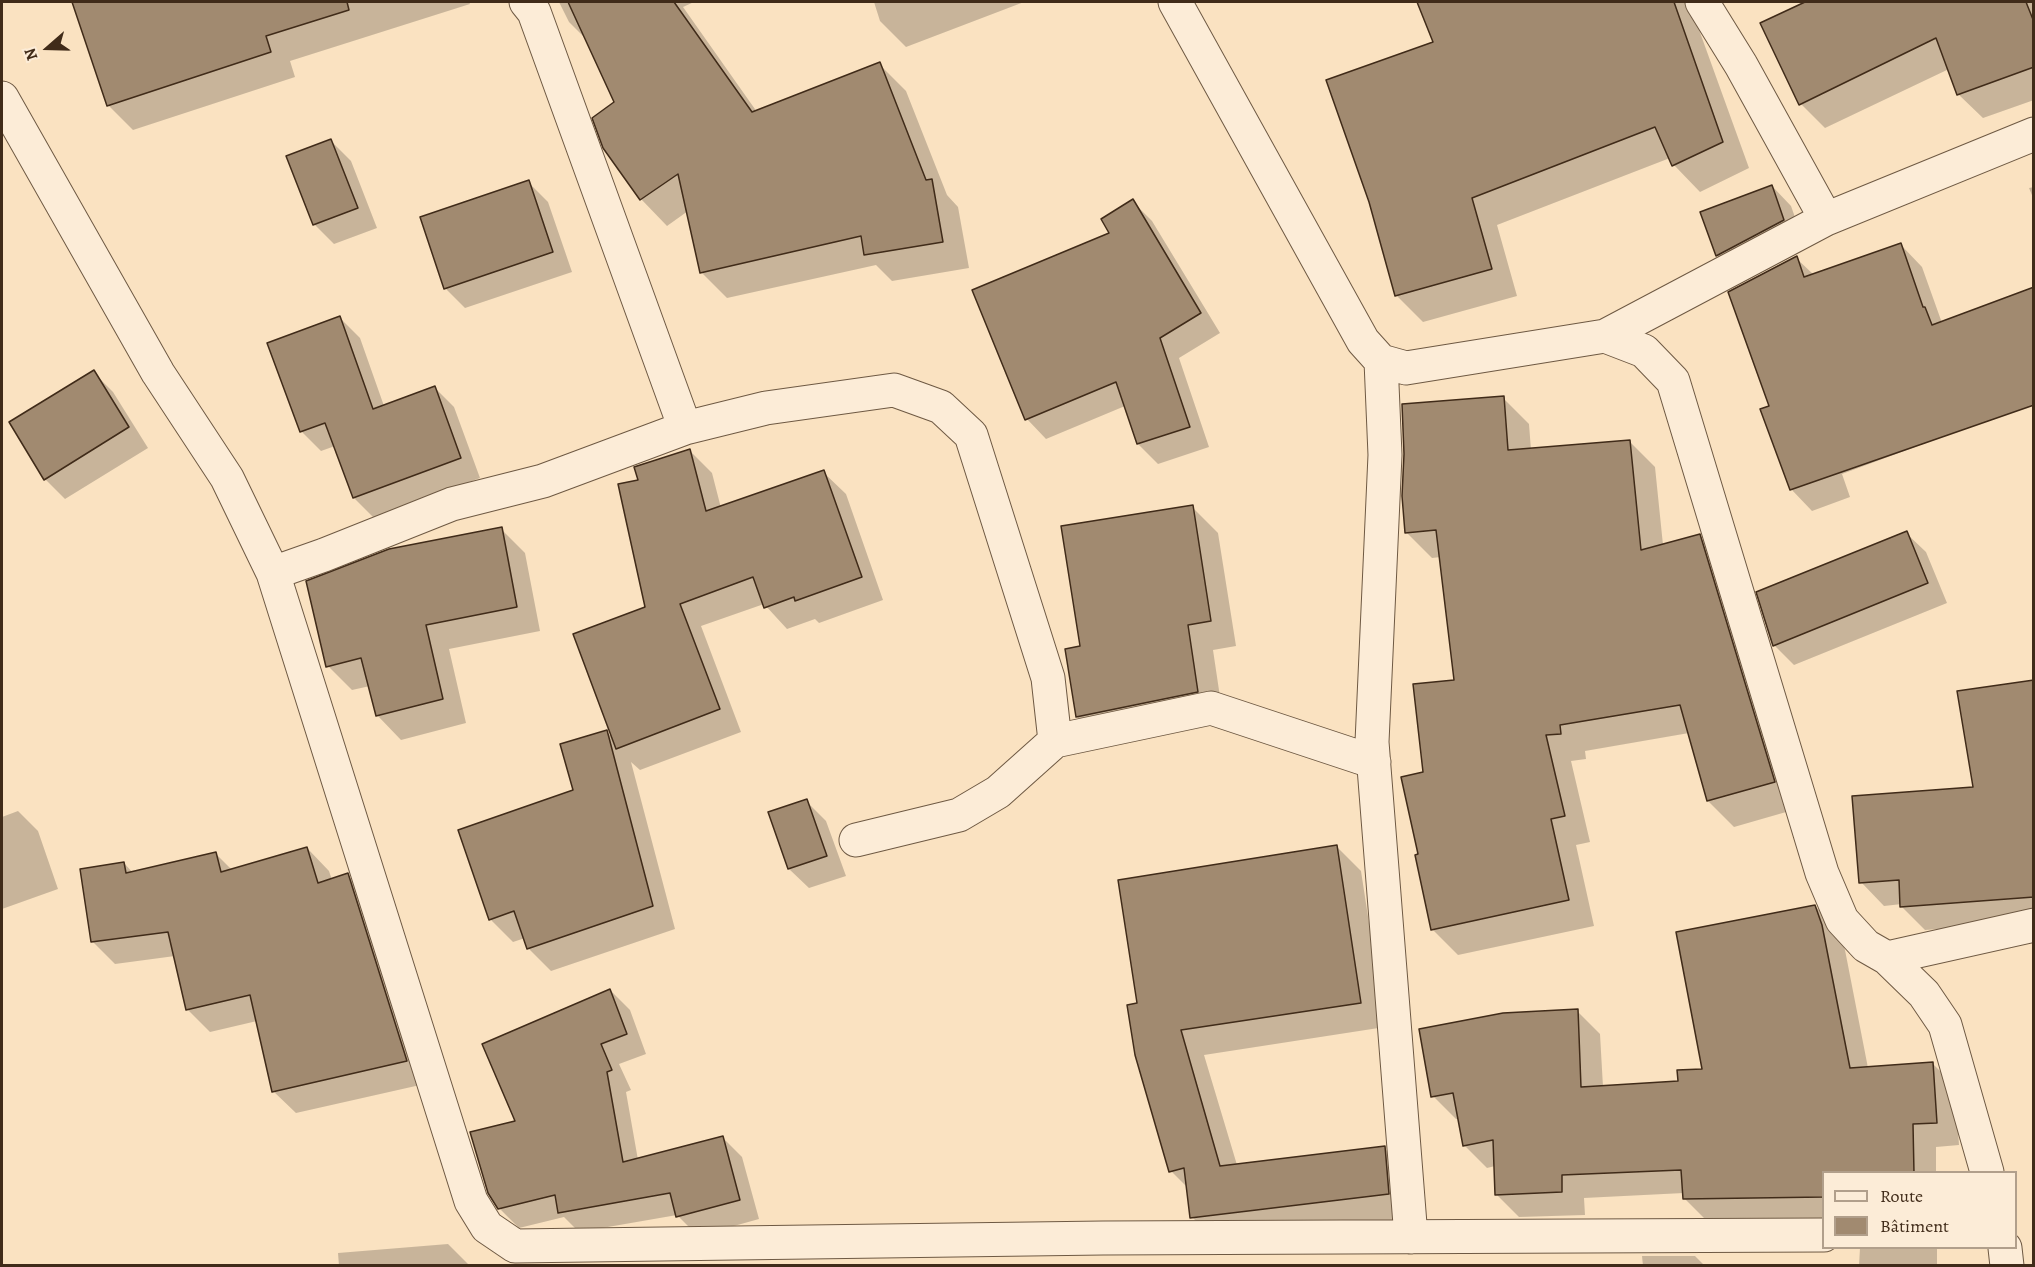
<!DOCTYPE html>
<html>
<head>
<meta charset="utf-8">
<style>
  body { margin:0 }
  #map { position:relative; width:2035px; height:1267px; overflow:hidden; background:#fae2c1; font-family:Alegreya,serif }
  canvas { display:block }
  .frame { position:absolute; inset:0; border:3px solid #402b19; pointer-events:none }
  .legend { position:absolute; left:1822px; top:1171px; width:195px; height:78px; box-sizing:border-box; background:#fcecd7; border:2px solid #b19f8b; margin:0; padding:8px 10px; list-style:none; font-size:18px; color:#402b19 }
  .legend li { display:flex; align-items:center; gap:12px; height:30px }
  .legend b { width:30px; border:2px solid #b19f8b }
  .north { position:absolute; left:18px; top:18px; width:60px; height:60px; -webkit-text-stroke:4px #fcecd7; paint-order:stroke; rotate:250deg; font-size:16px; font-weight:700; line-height:24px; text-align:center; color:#402b19 }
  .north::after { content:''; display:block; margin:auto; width:21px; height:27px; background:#402b19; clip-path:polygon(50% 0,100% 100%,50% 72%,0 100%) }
</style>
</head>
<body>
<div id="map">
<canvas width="2035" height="1267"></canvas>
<div class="frame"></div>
<ul class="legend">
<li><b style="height:8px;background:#fcecd7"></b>Route</li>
<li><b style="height:16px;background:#a18a70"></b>Bâtiment</li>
</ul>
<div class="north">N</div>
</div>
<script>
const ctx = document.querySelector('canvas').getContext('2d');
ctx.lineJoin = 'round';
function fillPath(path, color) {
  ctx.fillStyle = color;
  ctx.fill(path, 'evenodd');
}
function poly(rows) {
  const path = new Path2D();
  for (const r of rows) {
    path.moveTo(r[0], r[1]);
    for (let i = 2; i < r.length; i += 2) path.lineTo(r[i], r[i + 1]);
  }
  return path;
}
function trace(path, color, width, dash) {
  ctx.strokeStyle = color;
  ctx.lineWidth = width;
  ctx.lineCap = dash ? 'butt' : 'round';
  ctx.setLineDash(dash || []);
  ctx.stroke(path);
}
fillPath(poly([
  [74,2,469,2,470,4,290,61,295,77,133,130,108,105],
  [559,2,694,2,683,7,757,112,879,64,906,91,947,195,958,207,969,268,892,281,876,265,727,298,701,272,688,211,667,226,641,199,605,148,616,103,588,41,569,22],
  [874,2,1024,2,906,47,880,21],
  [1419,2,1520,2,1529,24,1594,2,1689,2,1749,168,1700,192,1674,165,1670,158,1497,225,1517,296,1423,322,1396,295,1435,43],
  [1809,2,2034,2,2034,100,1983,118,1958,94,1949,69,1825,128,1801,104,1762,24],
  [331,141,351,161,377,228,334,244,314,224],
  [528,182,548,202,572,272,465,308,445,288],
  [1772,186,1791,206,1803,240,1737,275,1717,255],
  [2034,187,2034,200,2029,188],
  [1132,201,1152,221,1220,333,1179,358,1209,447,1158,464,1138,444,1125,406,1046,439,1027,419,1111,234],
  [1901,245,1922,267,1942,323,2034,403,1842,474,1850,497,1812,511,1791,489,1771,407,1796,258,1814,275],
  [340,318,360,338,384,406,434,387,454,407,480,478,374,518,354,498,335,446,321,451,301,431],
  [93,372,113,392,148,448,65,499,45,479],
  [1503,398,1529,424,1531,450,1629,441,1655,467,1663,545,1699,536,1725,562,1800,808,1734,827,1708,801,1689,733,1585,751,1586,759,1571,761,1590,842,1576,845,1594,926,1458,955,1432,929,1420,855,1424,774,1456,681,1441,557,1432,558,1406,532],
  [689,450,712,473,721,508,823,472,846,494,883,600,819,623,815,619,787,629,764,604,701,626,741,732,640,770,631,762,675,929,551,971,528,948,525,938,513,942,490,919,575,791,607,732,614,740,647,608,640,482],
  [1192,507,1218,533,1236,646,1213,650,1223,717,1103,742,1077,717,1082,648],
  [501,529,525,553,540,631,449,649,466,723,401,740,377,715,370,686,352,690,328,666],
  [1906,533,1926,552,1947,603,1794,665,1774,645],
  [2034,682,2034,922,1925,930,1902,907,1902,904,1884,906,1861,882,1974,788],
  [806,801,826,821,846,876,809,888,789,869,770,813],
  [18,811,38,831,58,889,2,909,2,817],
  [1337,847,1361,871,1385,1027,1204,1055,1237,1165,1384,1148,1409,1172,1413,1219,1217,1242,1192,1217,1188,1188,1171,1171,1139,1004],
  [307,848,329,871,332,880,347,875,370,897,429,1083,296,1113,273,1091,257,1021,210,1032,187,1009,175,956,115,964,93,942,124,863,133,873,216,854,232,870],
  [1815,906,1838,929,1845,950,1868,1068,1932,1063,1955,1086,1959,1145,1936,1147,1936,1172,1824,1172,1824,1220,1707,1221,1684,1198,1684,1193,1584,1198,1585,1215,1519,1217,1496,1194,1495,1166,1487,1168,1464,1145,1459,1119,1456,1119,1433,1096,1577,1011,1600,1034,1603,1087,1679,1083,1704,1071],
  [610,990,630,1010,646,1054,619,1064,631,1090,626,1092,638,1160,722,1137,742,1157,759,1219,698,1236,677,1215,579,1232,564,1217,519,1228,499,1208,517,1122],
  [448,1244,470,1266,339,1266,338,1253],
  [1860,1248,1937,1248,1937,1266,1859,1266],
  [1642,1256,1695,1256,1705,1266,1643,1266]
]), '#0003');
const building = poly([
  [72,2,347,2,349,10,266,36,271,52,107,106,72,2],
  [568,2,674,2,752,112,880,62,926,180,932,179,943,242,864,255,861,236,700,273,678,174,640,200,603,148,592,118,614,102,568,2],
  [1417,2,1674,2,1723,142,1672,166,1655,127,1472,198,1492,269,1395,296,1369,202,1326,80,1433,42,1417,2],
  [1805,2,2026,2,2034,22,2034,67,1957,95,1936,38,1799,105,1760,23,1805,2],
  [331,139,358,208,313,225,286,156,331,139],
  [529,180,553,252,444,289,420,217,529,180],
  [1772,185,1784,220,1716,256,1700,212,1772,185],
  [1133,199,1201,313,1160,338,1190,427,1137,444,1116,382,1025,420,972,290,1109,233,1101,219,1133,199],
  [1901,243,1923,307,1925,307,1932,325,2034,287,2034,405,1790,490,1760,409,1769,406,1728,292,1797,256,1804,277,1901,243],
  [340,316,373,409,435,386,461,458,353,498,325,423,300,432,267,343,340,316],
  [94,370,129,427,44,480,9,422,94,370],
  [1504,396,1508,450,1630,440,1641,550,1700,534,1775,782,1707,801,1680,705,1560,725,1561,734,1546,735,1565,816,1551,819,1569,900,1431,930,1415,855,1418,854,1401,777,1423,772,1413,684,1454,680,1436,530,1405,533,1402,496,1404,454,1402,404,1504,396],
  [690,449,706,511,824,470,862,577,795,601,794,597,764,608,753,577,680,604,720,709,616,749,573,634,645,607,618,484,638,480,634,467,690,449],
  [1193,505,1211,621,1188,625,1198,692,1076,717,1065,649,1080,646,1061,526,1193,505],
  [502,527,517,607,426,625,443,699,376,716,361,658,326,667,306,581,389,549,502,527],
  [1907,531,1928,583,1773,646,1756,592,1907,531],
  [2034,680,2034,897,1900,907,1899,880,1859,883,1852,796,1973,787,1957,691,2034,680],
  [607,730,653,906,527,949,514,911,489,920,458,830,573,790,560,744,607,730],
  [807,799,827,856,788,869,768,812,807,799],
  [1337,845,1361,1003,1181,1030,1220,1166,1385,1146,1389,1194,1190,1218,1184,1168,1169,1172,1135,1055,1127,1005,1137,1003,1118,880,1337,845],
  [307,847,318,883,348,873,407,1061,272,1092,250,995,186,1010,168,932,91,942,80,869,124,862,126,873,216,852,221,872,307,847],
  [1815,905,1822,925,1850,1068,1933,1062,1937,1123,1913,1124,1914,1173,1824,1173,1824,1197,1683,1199,1681,1170,1562,1175,1562,1192,1495,1195,1493,1140,1463,1146,1453,1093,1431,1097,1419,1029,1503,1013,1578,1009,1581,1087,1678,1081,1677,1070,1702,1069,1676,932,1815,905],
  [610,989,627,1034,601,1044,612,1070,607,1072,623,1162,723,1136,740,1200,676,1217,670,1193,558,1213,555,1195,498,1209,488,1193,470,1132,515,1121,482,1044,610,989]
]);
fillPath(building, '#a18a70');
trace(building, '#402b19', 1.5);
const minor = poly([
  [526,2,534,12,685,428],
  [1175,2,1363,341,1381,361,1406,368,1605,336,1644,351,1673,381,1822,873,1842,920,1866,946,1887,958,1924,994,1945,1025,1987,1172],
  [1702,2,1741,65,1826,219,2034,134],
  [2,98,158,373,227,478,273,573,471,1201,487,1227,515,1246,1103,1238,1824,1235],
  [1605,336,1826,219],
  [1381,361,1385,455,1372,742,1411,1237],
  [273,573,324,555,452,504,543,481,685,428,766,408,894,390,941,407,971,435,1048,678,1055,741],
  [856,840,959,815,998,792,1055,741,1211,708,1374,762],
  [1887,958,2034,925],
  [2005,1248,2007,1266]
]);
trace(minor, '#6e5943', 35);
trace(minor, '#fcecd7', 33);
</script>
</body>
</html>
